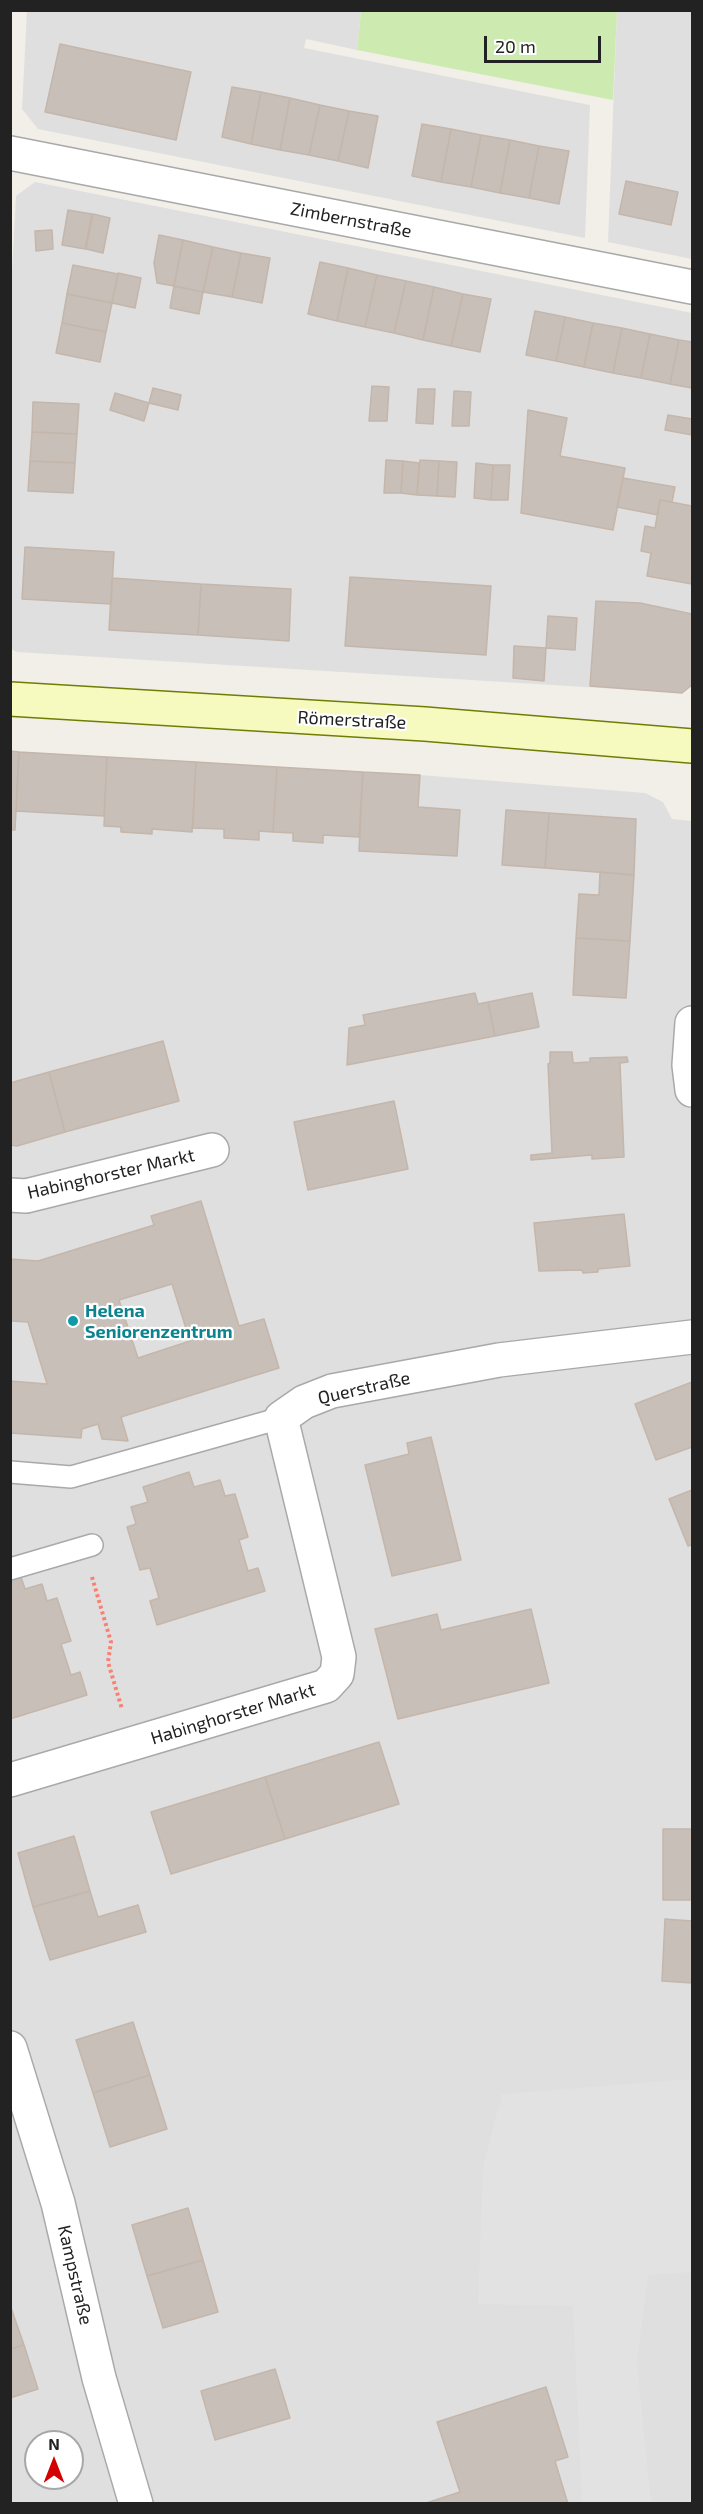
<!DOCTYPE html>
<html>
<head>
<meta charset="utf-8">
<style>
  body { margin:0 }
  #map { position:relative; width:703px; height:2514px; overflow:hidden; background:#f2efe9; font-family:"Exo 2",sans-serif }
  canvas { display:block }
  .frame { position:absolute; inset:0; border:12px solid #222; pointer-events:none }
  .north { position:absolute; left:24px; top:2430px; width:60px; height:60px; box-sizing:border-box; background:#fff; border:2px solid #a7a7a7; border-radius:50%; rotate:0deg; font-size:16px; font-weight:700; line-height:24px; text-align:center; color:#222 }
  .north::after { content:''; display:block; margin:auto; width:21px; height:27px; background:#d40000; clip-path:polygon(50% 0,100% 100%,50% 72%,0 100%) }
  .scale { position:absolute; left:484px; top:36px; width:117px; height:27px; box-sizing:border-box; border:3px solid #222; border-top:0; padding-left:8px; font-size:18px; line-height:21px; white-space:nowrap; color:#222; -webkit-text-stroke:4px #fff; paint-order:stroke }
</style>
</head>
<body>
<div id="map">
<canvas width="703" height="2514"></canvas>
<div class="frame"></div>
<div class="north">N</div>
<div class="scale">20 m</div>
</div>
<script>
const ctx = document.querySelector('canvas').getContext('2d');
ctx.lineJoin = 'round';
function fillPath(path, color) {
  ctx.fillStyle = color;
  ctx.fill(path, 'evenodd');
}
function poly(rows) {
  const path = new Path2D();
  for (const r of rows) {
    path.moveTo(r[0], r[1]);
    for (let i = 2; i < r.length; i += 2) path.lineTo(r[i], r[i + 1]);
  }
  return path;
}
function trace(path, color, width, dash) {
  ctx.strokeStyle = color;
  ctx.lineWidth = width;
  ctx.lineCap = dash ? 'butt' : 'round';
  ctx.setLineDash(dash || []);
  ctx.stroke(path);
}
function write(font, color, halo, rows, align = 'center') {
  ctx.font = font + ' "Exo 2",sans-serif';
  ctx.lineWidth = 4.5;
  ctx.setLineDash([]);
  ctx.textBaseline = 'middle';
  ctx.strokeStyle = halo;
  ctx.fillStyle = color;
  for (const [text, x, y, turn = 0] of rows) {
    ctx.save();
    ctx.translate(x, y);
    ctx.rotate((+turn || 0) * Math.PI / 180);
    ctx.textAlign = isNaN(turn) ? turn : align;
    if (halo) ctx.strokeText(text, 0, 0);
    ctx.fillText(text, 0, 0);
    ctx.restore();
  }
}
fillPath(poly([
  [27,11,361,11,357,50,306,39,304,48,590,105,585,238,38,129,22,109],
  [617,11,692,11,692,259,608,242],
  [35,182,692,313,692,685,682,693,17,652,11,649,11,290,16,196],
  [10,752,420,775,645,793,663,802,672,819,692,821,692,2503,11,2503],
  [36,2442,72,2442,72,2478,36,2478]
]), '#e0dfdf');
fillPath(poly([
  [361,11,617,11,613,100,357,50]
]), '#cdebb0');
fillPath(poly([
  [692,2079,692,2272,648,2275,637,2362,651,2503,582,2503,573,2306,478,2304,483,2166,502,2094]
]), '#e2e2e2');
const building = poly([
  [60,44,191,72,176,140,45,112,60,44],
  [232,87,261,92,251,144,222,137,232,87],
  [261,92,290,98,280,150,251,144,261,92],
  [290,98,320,105,309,155,280,150,290,98],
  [320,105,349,111,338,161,309,155,320,105],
  [349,111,378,116,368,168,338,161,349,111],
  [422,124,451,129,441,182,412,176,422,124],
  [451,129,481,135,471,187,441,182,451,129],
  [481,135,510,140,500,193,471,187,481,135],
  [510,140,539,146,529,198,500,193,510,140],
  [539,146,569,151,559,204,529,198,539,146],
  [626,181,678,192,671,225,619,214,626,181],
  [68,210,92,214,85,249,62,245,68,210],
  [93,214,110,218,103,253,86,249,93,214],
  [52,230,53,249,36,251,35,231,52,230],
  [159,235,183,240,174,286,157,283,154,263,159,235],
  [183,240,213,247,203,292,174,286,183,240],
  [213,247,241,253,232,297,203,292,213,247],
  [241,253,270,258,262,303,232,297,241,253],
  [320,262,348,268,337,321,308,314,320,262],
  [73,265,118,274,112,303,67,294,73,265],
  [348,268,377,275,365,327,337,321,348,268],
  [118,273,141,278,135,308,112,303,118,273],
  [377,275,406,281,394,333,365,327,377,275],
  [406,281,434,287,423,340,394,333,406,281],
  [174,286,203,292,199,314,170,308,174,286],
  [434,287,463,294,451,346,423,340,434,287],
  [67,294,112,303,106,332,62,323,67,294],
  [463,294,491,299,480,352,451,346,463,294],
  [535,311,565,317,556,361,526,355,535,311],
  [565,317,593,323,584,367,556,361,565,317],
  [62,323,106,332,100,362,56,353,62,323],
  [593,323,622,328,613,373,584,367,593,323],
  [622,328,650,334,641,378,613,373,622,328],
  [650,334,679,340,670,384,641,378,650,334],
  [679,340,692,342,692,388,670,384,679,340],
  [372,386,389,387,387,421,369,421,372,386],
  [153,388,181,395,178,410,149,403,153,388],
  [418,389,435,389,433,424,416,423,418,389],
  [454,391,471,392,469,426,452,426,454,391],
  [115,393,149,403,144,421,110,410,115,393],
  [33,402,79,404,77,434,32,432,33,402],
  [528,410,567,418,560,456,625,468,613,530,521,513,528,410],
  [668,415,692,419,692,435,665,430,668,415],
  [32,432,77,434,75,463,30,461,32,432],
  [386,460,403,461,401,493,384,493,386,460],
  [420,460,439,461,437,496,417,495,420,460],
  [30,461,75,463,73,493,28,491,30,461],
  [403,461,419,463,417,495,401,493,403,461],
  [439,461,457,462,455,497,437,496,439,461],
  [476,463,493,465,491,500,474,498,476,463],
  [493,465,510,465,508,500,491,500,493,465],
  [623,478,675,487,672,502,660,500,658,515,617,507,623,478],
  [660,500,692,506,692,584,647,576,651,553,641,551,645,526,655,528,660,500],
  [25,547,114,552,111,604,22,599,25,547],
  [350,577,491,586,486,655,345,646,350,577],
  [112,578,201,584,198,635,109,630,112,578],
  [201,584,291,589,289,641,198,635,201,584],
  [596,601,640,603,692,614,692,685,682,693,590,686,596,601],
  [548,616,577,618,575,650,546,648,548,616],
  [514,646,546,648,544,681,513,678,514,646],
  [10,751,19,752,15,830,10,830,10,751],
  [19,752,107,757,104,816,16,811,19,752],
  [107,757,196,762,192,832,152,829,152,834,121,832,121,827,104,826,107,757],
  [196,762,277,767,273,832,259,831,259,840,224,838,224,829,193,828,196,762],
  [277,767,363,772,359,837,323,835,323,843,293,841,293,833,273,832,277,767],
  [363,772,420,775,418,807,460,810,457,856,359,851,363,772],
  [506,810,549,813,545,868,502,865,506,810],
  [549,813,636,819,634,875,545,868,549,813],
  [600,872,634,875,630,941,576,938,579,894,599,895,600,872],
  [576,938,630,941,626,998,573,995,576,938],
  [475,993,478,1004,488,1002,495,1036,347,1065,349,1028,365,1025,363,1015,475,993],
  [532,993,539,1027,495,1036,488,1002,532,993],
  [163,1041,179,1101,65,1132,49,1072,163,1041],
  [550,1052,572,1052,573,1063,590,1062,590,1058,627,1057,628,1062,620,1063,624,1157,592,1159,592,1155,531,1160,531,1155,552,1153,548,1064,550,1063,550,1052],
  [49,1072,65,1132,17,1146,10,1145,10,1083,49,1072],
  [394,1101,408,1169,308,1190,294,1122,394,1101],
  [201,1201,239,1326,264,1319,279,1368,121,1417,128,1441,102,1439,98,1424,82,1429,81,1438,10,1433,10,1381,47,1384,28,1322,10,1321,10,1259,38,1261,154,1225,151,1216,201,1201],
  [172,1284,190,1341,138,1358,119,1300,172,1284],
  [624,1214,630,1266,598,1269,598,1272,583,1273,582,1270,539,1271,534,1223,624,1214],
  [692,1382,692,1447,656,1460,635,1404,692,1382],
  [431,1437,461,1560,392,1576,365,1465,409,1454,407,1443,431,1437],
  [189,1472,194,1487,220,1480,225,1496,235,1494,248,1537,239,1540,248,1571,258,1568,265,1591,157,1625,150,1601,159,1598,150,1568,140,1570,127,1527,136,1524,131,1507,148,1502,143,1487,189,1472],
  [692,1490,692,1545,688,1546,669,1499,692,1490],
  [20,1574,25,1589,42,1584,47,1601,57,1598,71,1641,61,1644,71,1675,80,1672,87,1695,10,1719,10,1577,20,1574],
  [531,1609,549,1683,398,1719,375,1629,437,1614,441,1630,531,1609],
  [379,1742,399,1804,285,1839,265,1777,379,1742],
  [265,1777,285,1839,171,1874,151,1812,265,1777],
  [663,1829,692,1829,692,1900,663,1900,663,1829],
  [74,1836,90,1891,33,1907,18,1853,74,1836],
  [90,1891,98,1917,138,1905,146,1932,50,1960,33,1907,90,1891],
  [665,1919,692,1921,692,1983,662,1981,665,1919],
  [133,2022,150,2075,93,2093,76,2040,133,2022],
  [150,2075,167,2129,110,2147,93,2093,150,2075],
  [188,2208,203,2260,147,2276,132,2225,188,2208],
  [203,2260,218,2312,163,2328,147,2276,203,2260],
  [10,2305,24,2345,10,2349,10,2305],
  [24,2345,38,2389,10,2398,10,2349,24,2345],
  [275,2369,290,2418,215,2440,201,2391,275,2369],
  [546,2387,568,2457,555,2461,568,2504,423,2504,460,2492,437,2422,546,2387]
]);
fillPath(building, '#c7bfb8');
trace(building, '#c4b6ab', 1.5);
const service = poly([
  [10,1472,71,1477,281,1418],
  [10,1569,92,1545]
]);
const minor = poly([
  [10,153,692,287],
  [692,1023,689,1065,692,1090],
  [10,1195,26,1196,212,1150],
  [10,1780,326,1686,337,1674,339,1657,281,1418,304,1402,332,1391,499,1360,692,1337],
  [10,2048,58,2203,99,2378,136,2504]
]);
const secondary = poly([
  [10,699,425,724,692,746]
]);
trace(service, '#a9a9a9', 24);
trace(minor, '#a9a9a9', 36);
trace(secondary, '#707d05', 36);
trace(poly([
  [92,1577,111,1642,108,1662,122,1709]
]), '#fa8072', 4, [3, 3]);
trace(service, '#fff', 21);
trace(minor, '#fff', 33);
trace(secondary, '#f7fabf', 33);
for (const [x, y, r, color] of [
  [73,1321,6,"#0f9aa8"]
]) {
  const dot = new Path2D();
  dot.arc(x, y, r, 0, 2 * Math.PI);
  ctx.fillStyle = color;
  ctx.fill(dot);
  trace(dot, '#fff', 2);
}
write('18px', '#222', '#fff', [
  ["Zimbernstraße",351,220,11],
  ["Römerstraße",352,720,3],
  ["Habinghorster Markt",111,1174,-13],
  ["Querstraße",364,1388,-13],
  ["Habinghorster Markt",233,1714,-17],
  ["Kampstraße",75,2275,77]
]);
write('bold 18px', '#0d838f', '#fff', [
  ["Helena",85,1311],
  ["Seniorenzentrum",85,1332]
], 'left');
</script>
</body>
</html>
